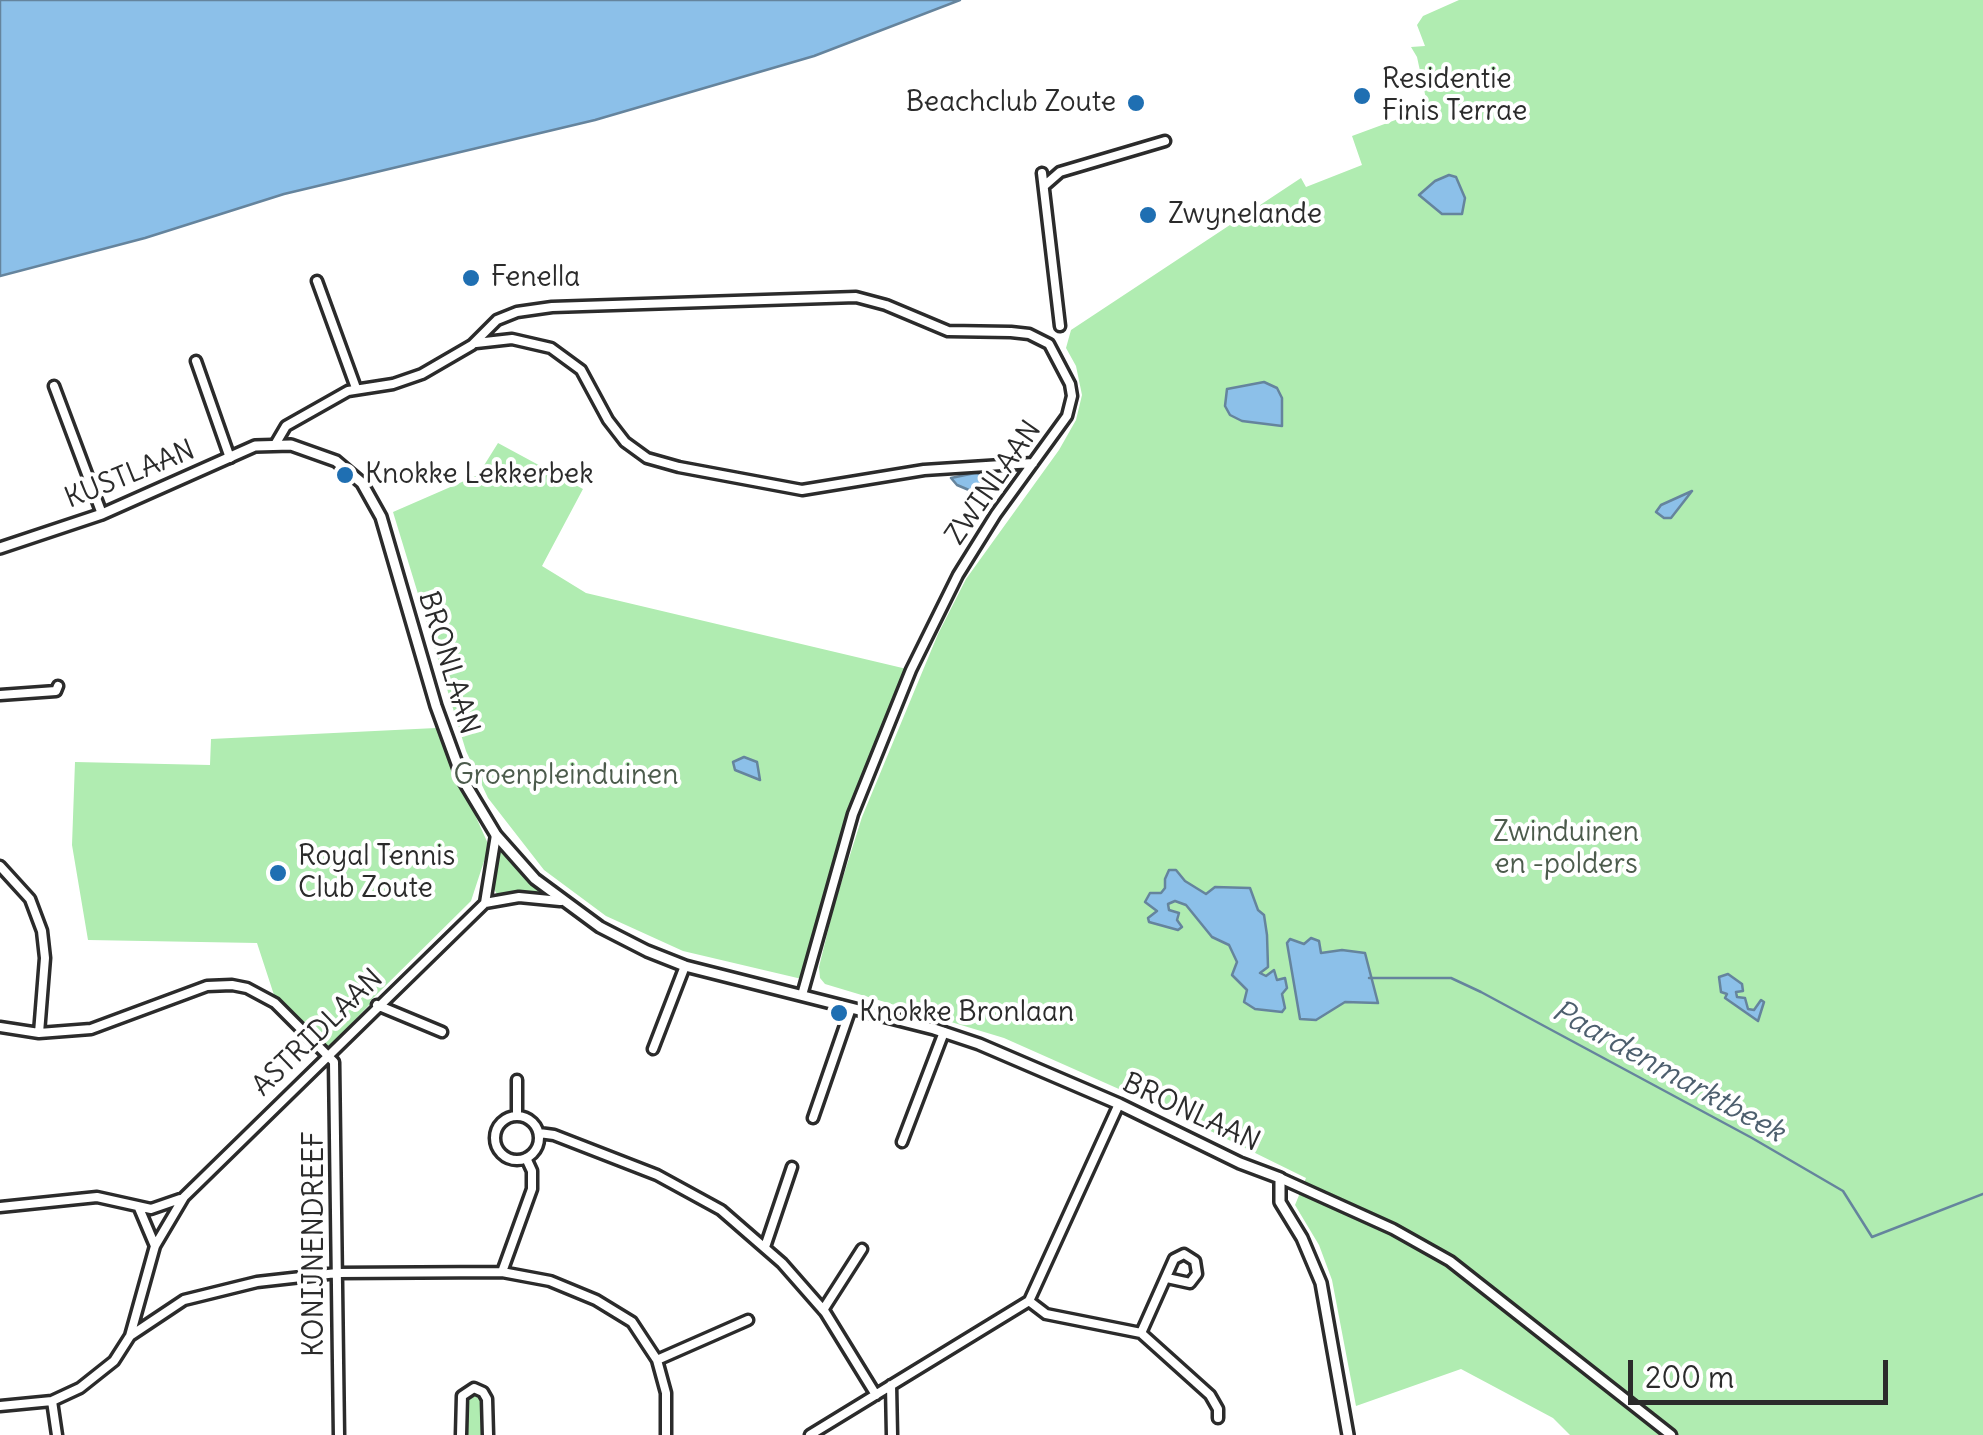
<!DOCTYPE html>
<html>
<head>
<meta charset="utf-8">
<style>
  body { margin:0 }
  #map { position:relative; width:1983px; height:1435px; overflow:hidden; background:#fff; font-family:Delius,sans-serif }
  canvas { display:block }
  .scale { position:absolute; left:1628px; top:1360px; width:260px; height:45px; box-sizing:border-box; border:5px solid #2b2b2b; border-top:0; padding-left:12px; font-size:30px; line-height:35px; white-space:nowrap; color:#2b2b2b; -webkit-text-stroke:8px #fff; paint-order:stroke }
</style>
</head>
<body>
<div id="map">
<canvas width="1983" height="1435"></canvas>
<div class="scale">200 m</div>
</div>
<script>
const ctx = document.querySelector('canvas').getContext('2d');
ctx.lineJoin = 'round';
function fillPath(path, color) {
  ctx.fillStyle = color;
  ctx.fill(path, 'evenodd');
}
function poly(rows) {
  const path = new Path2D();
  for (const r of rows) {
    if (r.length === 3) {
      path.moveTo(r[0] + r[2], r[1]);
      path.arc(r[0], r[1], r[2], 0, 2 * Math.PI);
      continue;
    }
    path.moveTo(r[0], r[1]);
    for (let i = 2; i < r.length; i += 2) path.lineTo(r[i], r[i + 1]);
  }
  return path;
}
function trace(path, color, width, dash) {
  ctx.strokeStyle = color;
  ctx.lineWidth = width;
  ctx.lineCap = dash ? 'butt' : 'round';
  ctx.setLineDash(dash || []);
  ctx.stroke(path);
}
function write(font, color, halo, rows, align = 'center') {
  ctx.font = font + ' Delius,sans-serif';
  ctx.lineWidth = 8;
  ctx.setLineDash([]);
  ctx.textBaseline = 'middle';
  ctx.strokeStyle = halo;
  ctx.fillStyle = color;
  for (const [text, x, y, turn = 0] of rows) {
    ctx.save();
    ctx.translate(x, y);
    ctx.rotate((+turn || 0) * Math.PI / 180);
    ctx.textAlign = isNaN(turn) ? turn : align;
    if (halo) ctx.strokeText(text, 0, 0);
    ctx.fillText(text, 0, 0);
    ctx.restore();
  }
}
fillPath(poly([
  [1459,0,1983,0,1983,1435,1570,1435,1553,1418,1461,1369,1356,1406,1332,1280,1319,1245,1295,1205,1306,1178,1182,1117,1004,1038,855,993,825,984,820,978,819,967,834,906,862,817,938,634,966,579,1059,450,1076,420,1082,395,1076,366,1066,348,1071,330,1301,178,1306,187,1362,165,1352,136,1428,108,1417,57,1411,47,1425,46,1417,25,1423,16],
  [498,443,583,489,542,566,586,593,911,670,853,814,806,980,683,951,606,916,544,870,488,798,466,751,393,512,478,475],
  [436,728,489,846,471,901,370,1001,371,1003,329,1047,274,995,257,943,88,940,72,845,75,762,210,765,211,739],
  [499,845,542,889,541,892,497,894,493,888],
  [474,1391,483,1397,485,1435,464,1435,464,1397]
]), '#b0ecb1');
const water = poly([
  [0,0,960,0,814,56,595,120,284,194,145,238,0,276,0,0],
  [1449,175,1456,177,1465,198,1462,214,1442,214,1419,195,1435,181,1449,175],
  [1264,382,1277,388,1282,398,1282,426,1242,421,1230,415,1225,406,1227,389,1264,382],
  [975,473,981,474,983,479,976,493,957,485,951,478,975,473],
  [1692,491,1671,518,1664,518,1656,512,1661,505,1692,491],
  [744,757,757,762,760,780,735,770,733,762,744,757],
  [1169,870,1176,870,1185,881,1206,894,1215,887,1250,888,1258,910,1264,915,1267,935,1268,967,1260,973,1266,976,1274,970,1277,980,1285,978,1287,988,1282,994,1285,1008,1282,1012,1255,1009,1244,1002,1247,990,1232,975,1237,962,1229,945,1212,937,1186,905,1175,901,1168,904,1169,910,1179,913,1177,920,1182,927,1178,930,1149,922,1148,918,1157,911,1145,902,1150,893,1161,893,1165,888,1165,879,1169,870],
  [1311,938,1319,941,1321,953,1342,950,1365,953,1378,1003,1345,1002,1316,1020,1300,1019,1287,943,1290,939,1304,944,1311,938],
  [1728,974,1742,984,1743,991,1736,992,1737,997,1745,998,1748,1009,1754,1010,1761,1000,1764,1002,1758,1021,1725,998,1727,994,1721,992,1719,977,1728,974]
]);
fillPath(water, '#8cc0e9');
trace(water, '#65849d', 2.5);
trace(poly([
  [1369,978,1451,978,1481,992,1752,1138,1843,1191,1872,1237,1983,1194]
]), '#65849d', 2.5);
const minor = poly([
  [1042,173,1060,326],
  [1044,186,1060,172,1165,141],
  [317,281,356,388],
  [476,343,512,339,551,348,581,370,608,420,625,442,647,458,679,467,802,490,924,470,1033,463],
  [196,361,230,458],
  [54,386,102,514],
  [276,443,286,426,348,391,393,384,422,374,472,345,497,320,517,312,552,307,856,297,886,305,948,331,1011,332,1029,334,1049,344,1070,384,1072,396,1067,416,996,514,958,575,911,670,853,814,802,995],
  [0,695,56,691,58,686],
  [0,866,30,899,42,931,45,958,39,1033],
  [485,903,496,835],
  [377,1005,442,1032],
  [0,1027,39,1033,91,1029,207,986,232,985,247,988,275,1003,334,1062,339,1435],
  [653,1049,685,966],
  [517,1080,517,1115],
  [517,1138,22],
  [813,1118,851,1008],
  [539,1133,554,1135,657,1175,721,1210,782,1263,825,1312,876,1395],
  [902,1142,944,1032],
  [1280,1178,1393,1229,1450,1261,1671,1435],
  [0,1207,97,1197,151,1209,180,1199],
  [139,1208,155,1246],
  [765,1247,792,1167],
  [502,1272,532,1189,532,1171,526,1158],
  [1029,1301,1046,1314,1141,1333,1210,1395,1218,1409,1218,1418],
  [823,1310,862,1249],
  [1141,1333,1174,1259,1184,1254,1195,1261,1197,1274,1190,1283,1167,1278],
  [130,1336,184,1300,257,1282,337,1273,502,1272,550,1281,596,1300,632,1322,657,1360,666,1393,666,1435],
  [657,1360,748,1320],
  [891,1385,892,1435],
  [52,1401,57,1435],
  [0,1406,52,1401,80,1388,114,1361,130,1336,155,1246,184,1197,485,903,519,897,560,901],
  [461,1435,462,1396,474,1388,483,1392,487,1399,488,1435],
  [810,1435,1029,1301,1119,1104]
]);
const tertiary = poly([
  [0,548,102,514,255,446,291,445,336,461,362,483,381,517,436,706,463,780,496,835,535,879,600,927,647,951,685,966,934,1029,979,1044,1119,1104,1240,1163,1280,1178,1280,1202,1302,1238,1321,1283,1348,1435]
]);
trace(minor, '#2b2b2b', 15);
trace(tertiary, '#2b2b2b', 16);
trace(minor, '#fff', 8);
trace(tertiary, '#fff', 9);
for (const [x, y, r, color] of [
  [1362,96,10,"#1f6fb2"],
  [1136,103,10,"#1f6fb2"],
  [1148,215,10,"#1f6fb2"],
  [471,278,10,"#1f6fb2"],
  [345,475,10,"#1f6fb2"],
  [278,873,10,"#1f6fb2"],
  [839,1013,10,"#1f6fb2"]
]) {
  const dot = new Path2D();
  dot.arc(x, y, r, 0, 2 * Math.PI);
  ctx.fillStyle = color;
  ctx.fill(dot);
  trace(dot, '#fff', 4);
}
write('28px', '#2b2b2b', '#fff', [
  ["Residentie",1382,80],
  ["Finis Terrae",1382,112],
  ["Beachclub Zoute",1116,103,"right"],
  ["Zwynelande",1168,215],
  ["Fenella",491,278],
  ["Knokke Lekkerbek",365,475],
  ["Royal Tennis",298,857],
  ["Club Zoute",298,889],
  ["Knokke Bronlaan",859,1013]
], 'left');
write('28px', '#2b2b2b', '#fff', [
  ["KUSTLAAN",130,475,-22],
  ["ZWINLAAN",994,483,-55],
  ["BRONLAAN",448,663,73],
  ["ASTRIDLAAN",318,1033,-44],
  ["BRONLAAN",1191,1113,25],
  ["KONIJNENDREEF",315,1244,-90]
]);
write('28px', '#4c5b4c', '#fff', [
  ["Groenpleinduinen",566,776],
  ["Zwinduinen",1566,833],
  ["en -polders",1566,865]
]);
write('italic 30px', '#4d5f6e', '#fff', [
  ["Paardenmarktbeek",1668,1072,29]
]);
</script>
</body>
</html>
